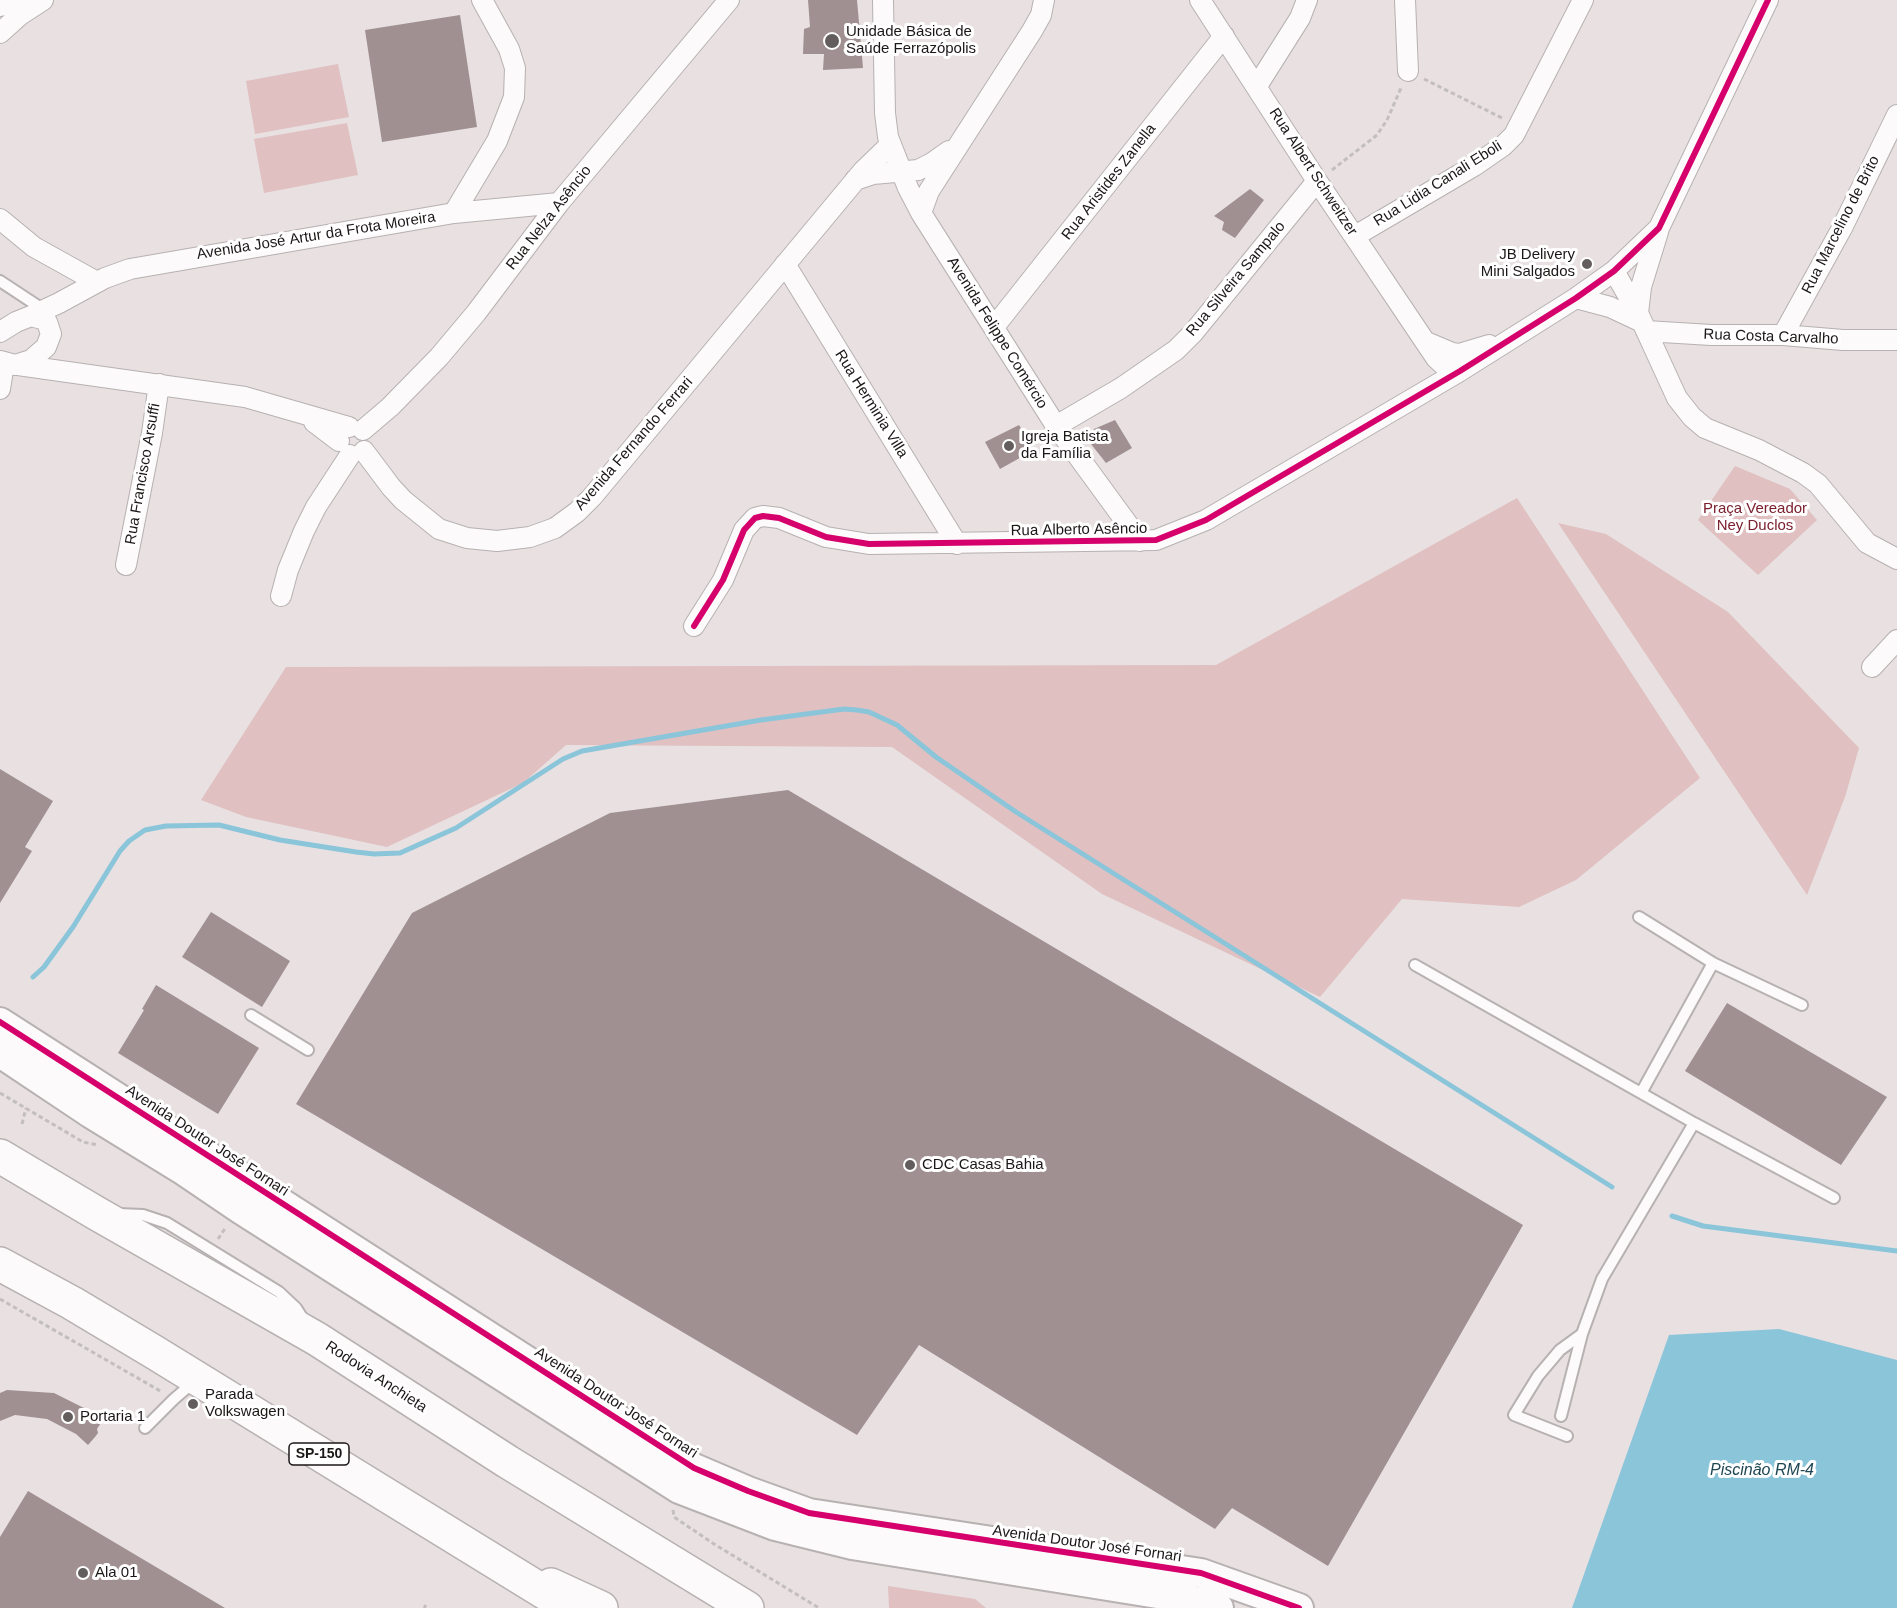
<!DOCTYPE html>
<html>
<head>
<meta charset="utf-8">
<style>
  body { margin:0 }
  canvas { display:block; background:#e8e0e1 }
</style>
</head>
<body>
<canvas width="1897" height="1608"></canvas>
<script>
const ctx = document.querySelector('canvas').getContext('2d');
ctx.lineJoin = 'round';
function fillPath(path, color) {
  ctx.fillStyle = color;
  ctx.fill(path, 'evenodd');
}
function poly(rows) {
  const path = new Path2D();
  for (const r of rows) {
    path.moveTo(r[0], r[1]);
    for (let i = 2; i < r.length; i += 2) path.lineTo(r[i], r[i + 1]);
  }
  return path;
}
function trace(path, color, width, dash) {
  ctx.strokeStyle = color;
  ctx.lineWidth = width;
  ctx.lineCap = dash ? 'butt' : 'round';
  ctx.setLineDash(dash || []);
  ctx.stroke(path);
}
function write(font, color, halo, rows, align = 'center') {
  ctx.font = font + ' Helvetica,sans-serif';
  ctx.lineWidth = 6;
  ctx.setLineDash([]);
  ctx.textBaseline = 'middle';
  ctx.strokeStyle = halo;
  ctx.fillStyle = color;
  for (const [text, x, y, turn = 0] of rows) {
    ctx.save();
    ctx.translate(x, y);
    ctx.rotate((+turn || 0) * Math.PI / 180);
    ctx.textAlign = isNaN(turn) ? turn : align;
    if (halo) ctx.strokeText(text, 0, 0);
    ctx.fillText(text, 0, 0);
    ctx.restore();
  }
}
fillPath(poly([
  [338,64,349,117,255,134,246,81],
  [347,123,358,175,264,193,254,139],
  [1735,466,1790,489,1817,520,1758,575,1698,520],
  [1517,498,1700,778,1576,880,1519,907,1402,899,1320,997,1102,894,892,747,566,745,523,783,387,847,246,817,201,800,286,667,1216,665],
  [1558,523,1606,534,1728,612,1859,748,1845,797,1807,895],
  [888,1586,975,1599,986,1608,889,1608]
]), '#e0c0c1');
fillPath(poly([
  [1779,1329,1897,1360,1897,1608,1572,1608,1669,1335]
]), '#8bc5da');
trace(poly([
  [33,977,44,967,73,927,120,851,129,841,145,830,166,826,219,825,280,840,356,852,374,854,400,853,456,828,563,759,582,751,761,720,844,709,857,710,869,712,897,725,936,757,1016,812,1612,1187],
  [1672,1216,1703,1226,1897,1251]
]), '#8bc5da', 5);
fillPath(poly([
  [808,0,857,0,863,68,823,70,824,54,803,54,804,29,810,27],
  [460,15,477,127,382,142,365,30],
  [1250,189,1264,200,1235,238,1222,230,1224,222,1214,216],
  [1115,420,1132,448,1106,463,1091,444,1094,429],
  [1019,425,1034,450,1000,469,985,442],
  [0,769,53,801,25,847,32,851,0,903],
  [788,790,1523,1225,1328,1566,1232,1508,1215,1529,919,1345,857,1435,296,1104,412,913,610,813],
  [211,912,290,961,262,1007,182,957],
  [156,985,259,1048,218,1114,118,1053,144,1010,142,1009],
  [1727,1003,1887,1097,1841,1165,1685,1071],
  [7,1390,54,1393,104,1418,97,1429,98,1433,95,1437,88,1445,76,1434,47,1419,15,1415,0,1421,0,1393],
  [28,1491,225,1608,0,1608,0,1537]
]), '#a09091');
const lane = poly([
  [0,281,44,310],
  [1639,917,1713,963,1802,1005],
  [1415,965,1694,1123,1834,1198],
  [251,1015,308,1050],
  [1641,1093,1713,963],
  [118,1214,143,1215,167,1223,279,1292,296,1308,303,1319],
  [1561,1416,1582,1334,1602,1279,1694,1123],
  [145,1428,174,1399,195,1381],
  [1567,1436,1514,1415,1538,1376,1560,1350,1582,1334]
]);
const street = poly([
  [883,0,885,113,888,137,908,188,921,213,1056,426,1140,541],
  [1200,0,1317,181,1436,358,1447,368,1460,371],
  [1405,0,1408,71],
  [0,6,30,0],
  [0,33,20,15,43,0],
  [1257,86,1300,18,1307,0],
  [855,180,873,174,918,170,932,163,949,151],
  [454,213,497,141,514,97,515,68,509,49,482,0],
  [921,213,929,191,1032,31,1041,15,1044,0],
  [0,219,34,247,97,282],
  [1355,236,1474,166,1503,146,1514,135,1583,0],
  [785,264,957,544],
  [1614,271,1638,313,1677,398,1692,417,1705,428,1759,450,1803,473,1818,484,1867,543,1897,559],
  [1576,298,1610,307,1642,322],
  [1638,313,1641,287,1658,232],
  [31,316,59,303,105,278,130,269,454,213,559,203],
  [994,327,1224,36],
  [1646,331,1711,335,1783,335,1843,340,1897,340],
  [0,332,16,322,31,316,42,319,47,322,51,334,46,347,31,360,15,365,0,361],
  [1783,335,1842,228,1897,115],
  [1426,342,1452,353,1459,354,1489,345],
  [18,365,245,397,349,427],
  [0,389,4,364],
  [314,422,339,441],
  [1056,426,1121,388,1176,350,1193,333,1317,181],
  [363,430,390,407,439,357,476,313,559,203,729,0],
  [364,451,391,487,403,500,439,529,467,538,497,541,530,537,555,528,577,512,592,497,863,171,890,145],
  [126,565,152,433,159,384],
  [281,596,288,570,304,531,316,507,350,455],
  [694,626,723,580,744,530,755,518,763,516,779,518,826,537,869,544,1156,540,1206,520,1460,371,1576,298,1614,271,1659,228,1768,0],
  [1872,667,1897,640]
]);
const secondary = poly([
  [0,1022,694,1468,748,1491,809,1513,1201,1573,1299,1608],
  [0,1053,90,1113,181,1169,240,1209,679,1489,775,1526,852,1545,1189,1599,1219,1608]
]);
const highway = poly([
  [0,1156,96,1213,317,1339,508,1462,747,1608],
  [0,1264,72,1303,154,1352,570,1608],
  [551,1585,601,1608]
]);
trace(lane, '#b7b1b2', 14);
trace(street, '#b7b1b2', 22);
trace(secondary, '#b7b1b2', 32);
trace(highway, '#b7b1b2', 36);
trace(poly([
  [1424,79,1504,119],
  [1332,170,1377,135,1387,120,1401,88],
  [0,1093,83,1142,98,1145],
  [22,1124,26,1108],
  [218,1239,226,1227],
  [0,1299,162,1392],
  [673,1510,674,1517,714,1544,819,1608],
  [424,1608,426,1605]
]), '#c3bfbf', 3, [4.5, 3]);
trace(lane, '#fcfafa', 10);
trace(street, '#fcfafa', 20);
trace(secondary, '#fcfafa', 28);
trace(highway, '#fcfafa', 33);
trace(poly([
  [694,626,723,580,744,530,755,518,763,516,779,518,826,537,869,544,1156,540,1206,520,1460,371,1576,298,1614,271,1659,228,1768,0],
  [0,1022,694,1468,748,1491,809,1513,1201,1573,1299,1608]
]), '#d6006c', 6);
for (const [x, y, r, color] of [
  [832,41,8,"#635d5e"],
  [1587,264,6,"#635d5e"],
  [1009,446,6,"#635d5e"],
  [910,1165,6,"#635d5e"],
  [193,1404,6,"#635d5e"],
  [68,1417,6,"#635d5e"],
  [83,1573,6,"#635d5e"]
]) {
  const dot = new Path2D();
  dot.arc(x, y, r, 0, 2 * Math.PI);
  ctx.fillStyle = color;
  ctx.fill(dot);
  trace(dot, '#fff', 2);
}
for (const [x, y, w] of [
  [319,1454,60]
]) {
  const box = new Path2D();
  box.roundRect(x - w / 2, y - 11, w, 22, 4.5);
  ctx.fillStyle = '#fff';
  ctx.fill(box);
  trace(box, '#1c1717', 1.5);
}
write('bold 14px', '#1c1717', null, [
  ["SP-150",319,1454]
]);
write('15px', '#1c1717', '#fff', [
  ["Unidade Básica de",846,32],
  ["Saúde Ferrazópolis",846,49],
  ["JB Delivery",1575,255,"right"],
  ["Mini Salgados",1575,272,"right"],
  ["Igreja Batista",1021,437],
  ["da Família",1021,454],
  ["CDC Casas Bahia",922,1165],
  ["Parada",205,1395],
  ["Volkswagen",205,1412],
  ["Portaria 1",80,1417],
  ["Ala 01",95,1573]
], 'left');
write('15px', '#1c1717', '#fff', [
  ["Rua Albert Schweitzer",1313,172,57],
  ["Rua Aristides Zanella",1109,182,-52],
  ["Rua Lidia Canali Eboli",1438,184,-32],
  ["Rua Nelza Asêncio",549,218,-52],
  ["Rua Marcelino de Brito",1841,225,-63],
  ["Avenida José Artur da Frota Moreira",316,236,-9],
  ["Rua Silveira Sampalo",1236,279,-50],
  ["Avenida Felippe Comércio",997,333,58],
  ["Rua Costa Carvalho",1771,337,2],
  ["Rua Herminia Villa",871,404,58],
  ["Avenida Fernando Ferrari",634,444,-49],
  ["Rua Francisco Arsuffi",143,474,-80],
  ["Rua Alberto Asêncio",1079,530,-1],
  ["Avenida Doutor José Fornari",207,1141,33],
  ["Rodovia Anchieta",376,1377,33],
  ["Avenida Doutor José Fornari",616,1403,33],
  ["Avenida Doutor José Fornari",1087,1544,8]
]);
write('15px', '#7a202e', '#fff', [
  ["Praça Vereador",1755,509],
  ["Ney Duclos",1755,526]
]);
write('italic 16px', '#1f4654', '#fff', [
  ["Piscinão RM-4",1762,1471]
]);
</script>
</body>
</html>
